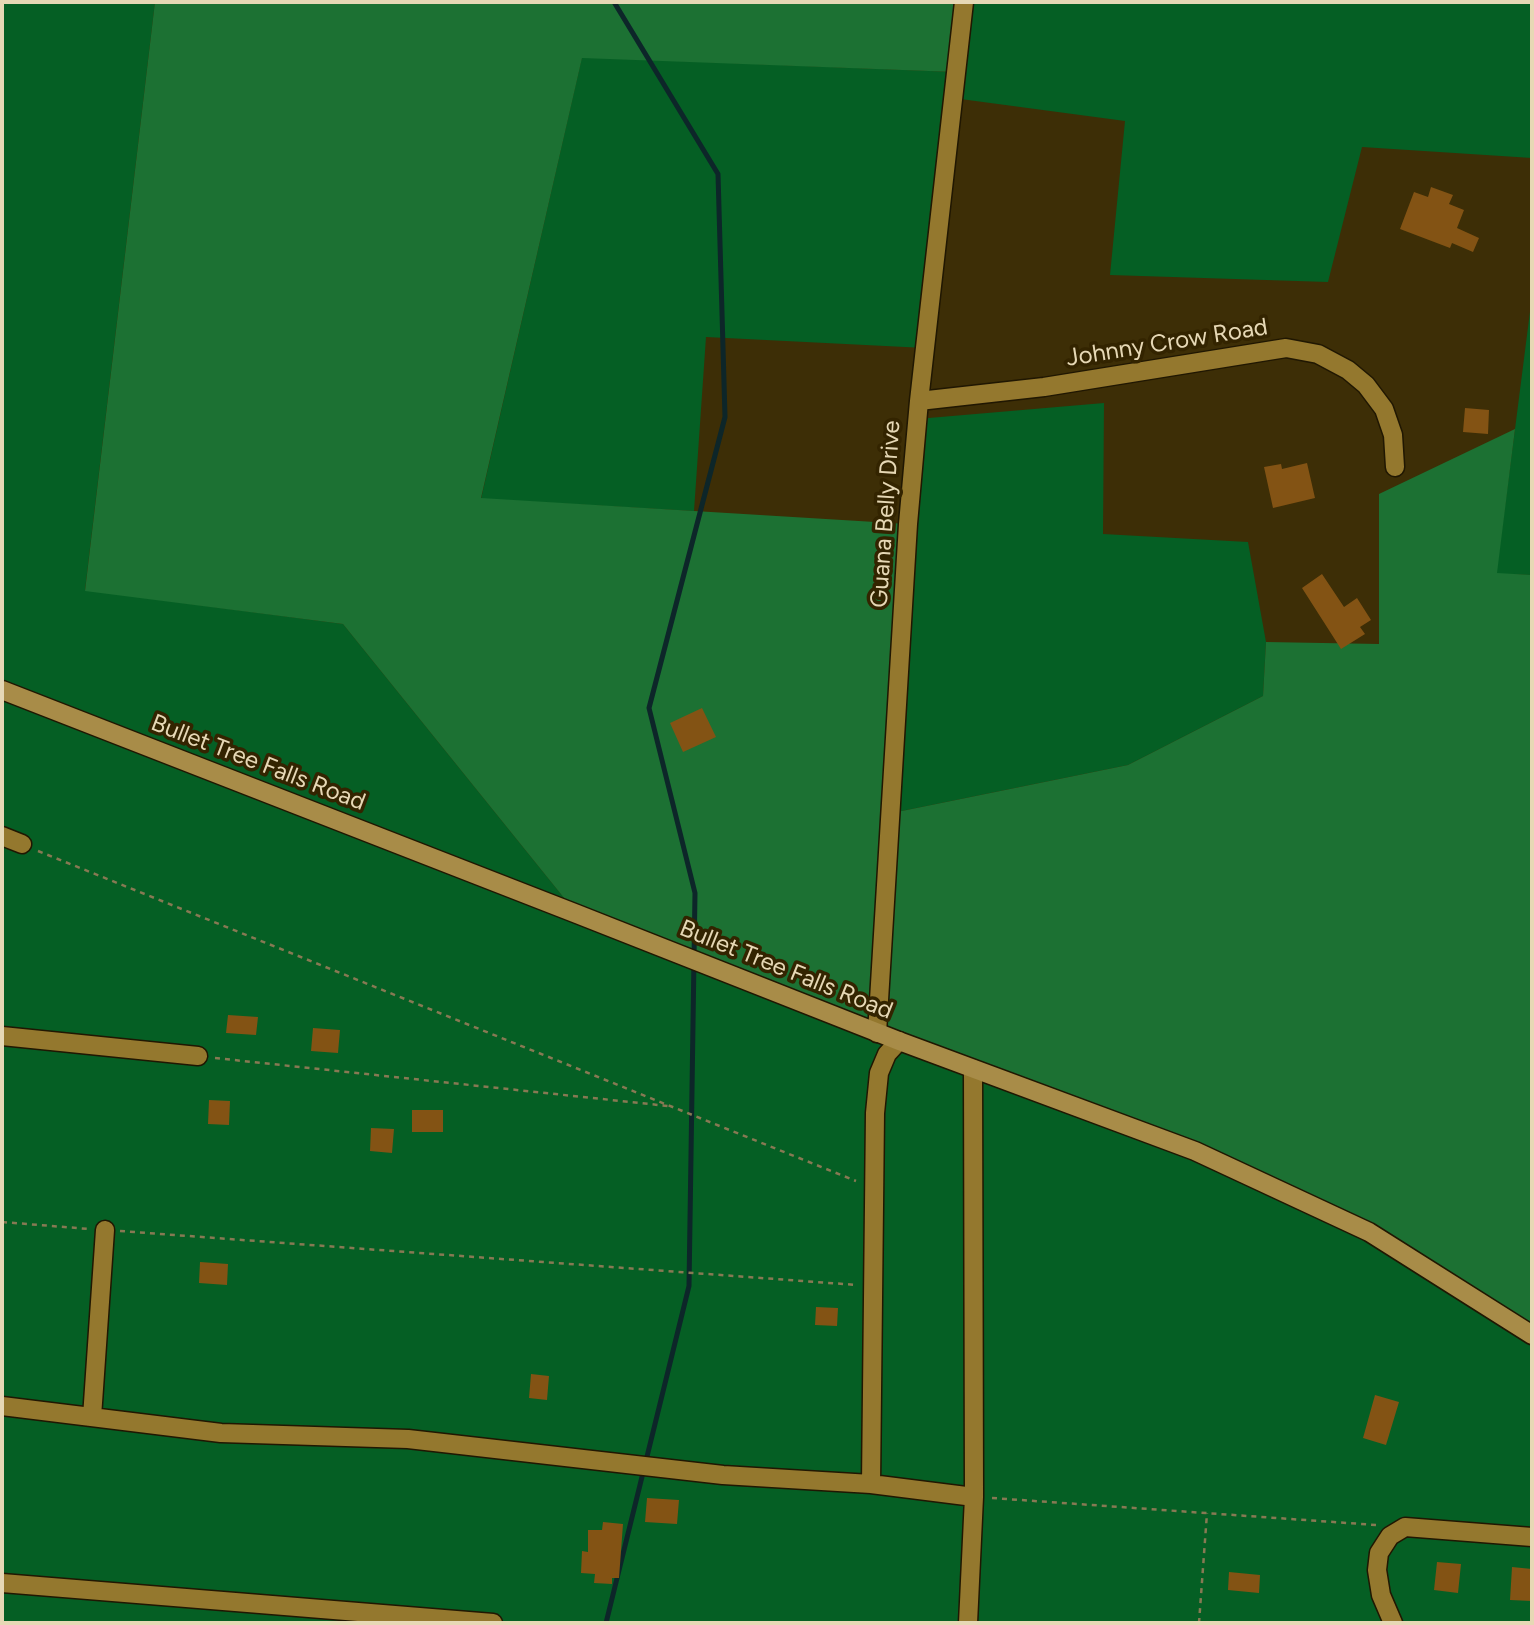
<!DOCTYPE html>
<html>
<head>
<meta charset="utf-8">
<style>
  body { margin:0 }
  #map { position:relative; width:1534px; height:1625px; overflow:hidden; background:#3d2e06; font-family:Figtree,sans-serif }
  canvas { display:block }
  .frame { position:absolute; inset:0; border:4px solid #e6d8b5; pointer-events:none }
</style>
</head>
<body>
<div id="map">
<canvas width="1534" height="1625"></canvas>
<div class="frame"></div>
</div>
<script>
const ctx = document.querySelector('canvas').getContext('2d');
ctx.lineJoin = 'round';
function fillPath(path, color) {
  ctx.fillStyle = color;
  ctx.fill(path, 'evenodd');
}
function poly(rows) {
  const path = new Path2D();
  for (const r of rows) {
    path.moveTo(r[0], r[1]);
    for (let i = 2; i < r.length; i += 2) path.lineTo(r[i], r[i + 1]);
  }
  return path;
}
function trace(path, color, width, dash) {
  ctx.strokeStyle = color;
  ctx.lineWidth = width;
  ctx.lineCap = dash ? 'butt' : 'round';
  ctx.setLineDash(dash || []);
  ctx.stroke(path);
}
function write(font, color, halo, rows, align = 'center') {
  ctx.font = font + ' Figtree,sans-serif';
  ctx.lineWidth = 7;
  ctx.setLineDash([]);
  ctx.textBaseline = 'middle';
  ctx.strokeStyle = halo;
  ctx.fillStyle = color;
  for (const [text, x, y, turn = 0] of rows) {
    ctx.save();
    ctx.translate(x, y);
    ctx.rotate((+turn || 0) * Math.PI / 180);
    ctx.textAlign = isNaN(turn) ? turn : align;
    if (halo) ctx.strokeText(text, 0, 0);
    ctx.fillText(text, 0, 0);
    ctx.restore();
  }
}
fillPath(poly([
  [2,2,155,2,85,590,343,624,577,914,1195,1151,1369,1232,1532,1335,1532,1623,2,1623],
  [964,2,1532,2,1532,158,1362,147,1328,282,1110,275,1125,121,953,98,925,348,706,337,694,511,481,499,582,57,955,72],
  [1532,296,1532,575,1496,574,1515,429],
  [1104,403,1103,534,1248,542,1266,642,1263,696,1128,765,892,813,917,419]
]), '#055f24');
fillPath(poly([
  [155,2,964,2,955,72,582,58,481,498,908,524,892,813,1128,765,1263,696,1266,642,1379,644,1379,494,1515,429,1497,573,1532,575,1532,1335,1369,1232,1195,1151,577,914,343,624,85,591]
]), '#1c7133');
trace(poly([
  [606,1623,689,1286,695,893,649,708,725,417,718,174,614,2]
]), '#0d2629', 5);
fillPath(poly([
  [1431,187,1453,195,1449,204,1464,210,1457,228,1479,238,1473,252,1452,243,1450,248,1400,229,1414,192,1428,197],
  [1465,408,1489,410,1488,434,1463,432],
  [1307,463,1315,498,1273,508,1264,467,1281,464,1282,469],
  [1322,574,1344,607,1357,598,1371,620,1360,627,1365,634,1341,649,1302,588],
  [702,708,716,737,683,752,670,723],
  [228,1015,258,1017,256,1035,226,1033],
  [313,1028,340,1030,338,1053,311,1051],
  [209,1100,230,1101,229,1125,208,1124],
  [412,1110,443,1110,443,1132,412,1132],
  [371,1128,394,1129,392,1153,370,1151],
  [200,1262,228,1264,227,1285,199,1283],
  [816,1307,838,1308,837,1326,815,1325],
  [531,1374,549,1376,547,1400,529,1398],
  [1375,1395,1399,1402,1386,1445,1363,1438],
  [647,1498,679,1500,677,1524,645,1522],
  [603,1522,623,1524,619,1578,612,1578,612,1584,594,1583,595,1574,581,1573,582,1551,588,1552,588,1530,602,1530],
  [1437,1562,1461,1564,1458,1593,1434,1590],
  [1512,1567,1532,1569,1532,1601,1510,1600],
  [1229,1572,1260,1575,1259,1593,1228,1590]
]), '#835314');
const minor = poly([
  [919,401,1044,387,1286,348,1318,354,1348,370,1366,385,1384,409,1393,435,1395,467],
  [2,836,22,844],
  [877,1033,908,524,919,401,964,2],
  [2,1036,198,1056],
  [2,1406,221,1433,408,1439,723,1475,871,1484,974,1497],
  [92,1417,105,1230],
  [871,1484,875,1113,879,1073,887,1054,899,1041],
  [2,1583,493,1623],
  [968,1623,974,1497,973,1069],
  [1393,1623,1381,1595,1377,1570,1379,1553,1390,1536,1405,1527,1532,1537]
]);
const major = poly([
  [2,690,577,914,899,1041,1195,1151,1369,1232,1532,1335]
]);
trace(minor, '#201702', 21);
trace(major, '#201702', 21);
trace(poly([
  [38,851,856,1181],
  [215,1058,668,1106],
  [2,1222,89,1229],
  [120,1231,857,1285],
  [992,1498,1376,1525],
  [1199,1623,1207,1513]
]), '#877953', 2.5, [5, 5]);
trace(minor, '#94782e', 18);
trace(major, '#a88c48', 18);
write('24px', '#e6d8b5', '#332400', [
  ["Johnny Crow Road",1167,343,-9],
  ["Guana Belly Drive",886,514,-86],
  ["Bullet Tree Falls Road",258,763,21],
  ["Bullet Tree Falls Road",786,970,22]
]);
</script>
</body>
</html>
